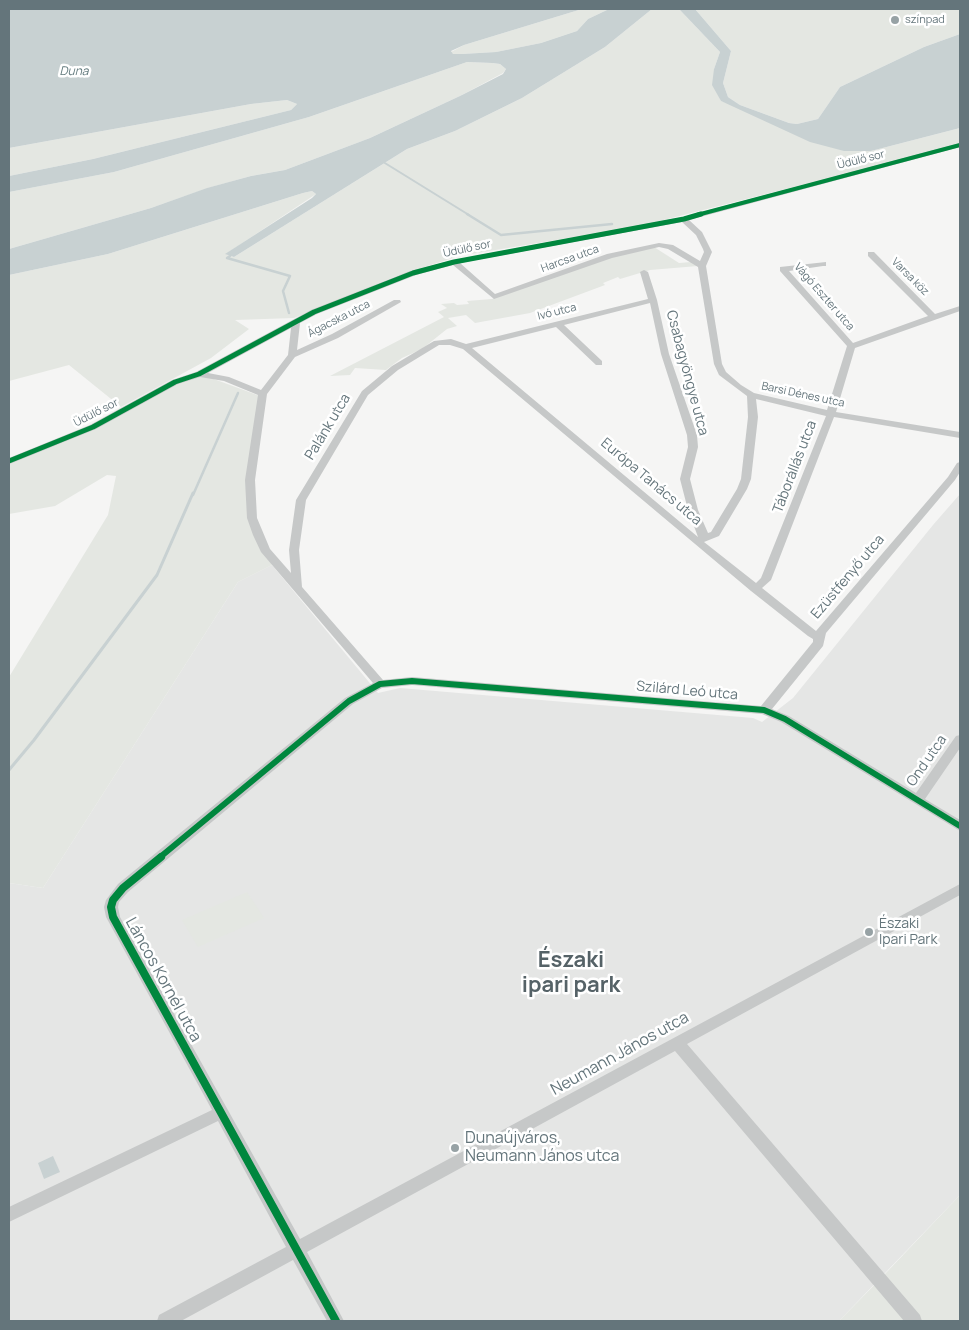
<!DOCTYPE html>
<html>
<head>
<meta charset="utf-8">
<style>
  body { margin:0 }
  #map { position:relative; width:969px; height:1330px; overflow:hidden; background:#f5f5f4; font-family:Manrope,sans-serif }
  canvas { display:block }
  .frame { position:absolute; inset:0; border:10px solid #64757b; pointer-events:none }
</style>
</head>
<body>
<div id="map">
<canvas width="969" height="1330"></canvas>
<div class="frame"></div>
</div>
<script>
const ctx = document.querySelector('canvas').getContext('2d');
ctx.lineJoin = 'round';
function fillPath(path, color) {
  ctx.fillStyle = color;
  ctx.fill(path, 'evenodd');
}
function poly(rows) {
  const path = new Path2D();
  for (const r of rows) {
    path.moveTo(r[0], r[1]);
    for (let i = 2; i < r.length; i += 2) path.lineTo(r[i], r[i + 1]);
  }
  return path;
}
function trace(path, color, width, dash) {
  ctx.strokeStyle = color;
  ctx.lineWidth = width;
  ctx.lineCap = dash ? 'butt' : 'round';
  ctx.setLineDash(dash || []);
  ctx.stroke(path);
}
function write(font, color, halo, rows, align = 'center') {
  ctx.font = font + ' Manrope,sans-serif';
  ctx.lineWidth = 5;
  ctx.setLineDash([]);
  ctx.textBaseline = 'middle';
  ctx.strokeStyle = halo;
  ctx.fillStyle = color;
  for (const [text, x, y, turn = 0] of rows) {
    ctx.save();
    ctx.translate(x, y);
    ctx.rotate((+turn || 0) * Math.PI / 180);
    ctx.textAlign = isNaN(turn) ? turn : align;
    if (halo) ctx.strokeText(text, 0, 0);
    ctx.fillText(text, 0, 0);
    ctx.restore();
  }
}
fillPath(poly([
  [960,494,960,1195,839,1321,9,1321,9,883,43,888,238,582,272,565,378,693,400,688,753,718,762,722,793,698,933,525]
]), '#e5e6e5');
fillPath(poly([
  [582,9,609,9,588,19,577,31,541,43,496,52,462,54,453,54,451,52,464,45],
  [652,9,679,9,720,52,714,69,721,101,871,151,960,128,960,145,636,227,459,256,394,277,294,318,235,320,249,329,211,358,121,407,69,365,9,381,9,275,108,254,303,193,312,191,316,194,226,254,234,257,407,149,455,131,522,98,605,47],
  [695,9,960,9,960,34,924,47,840,87,818,119,797,124,789,123,740,105,728,97,723,83,731,51],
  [467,62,492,63,500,64,506,69,503,73,462,95,370,138,285,170,251,176,208,188,151,208,9,249,9,192,114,172,309,117],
  [287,100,297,104,291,110,93,159,9,176,9,148,251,104],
  [654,247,679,263,691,262,698,266,650,270,620,279,618,277,603,283,605,285,530,313,475,323,466,315,448,318,457,326,447,329,422,349,402,358,386,370,355,368,350,375,330,376,444,317,438,312,447,308,441,304,454,303,457,305,469,304,467,301,492,299,611,257],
  [193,374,211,378,260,396,250,461,252,518,272,565,238,582,43,888,9,883,9,677,108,515,116,476,107,475,55,506,9,514,9,462,64,442],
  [247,892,264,918,198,947,182,920],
  [960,1195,960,1321,839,1321,884,1275]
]), '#e4e7e2');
fillPath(poly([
  [9,9,582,9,464,45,451,51,453,54,462,54,496,52,541,43,577,31,588,19,609,9,652,9,605,47,522,98,455,131,407,149,234,257,225,254,312,198,316,194,312,191,303,193,108,254,9,275,9,249,151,208,207,188,251,176,285,170,370,138,462,95,503,74,506,69,500,64,492,63,467,62,309,117,114,172,9,192,9,176,93,159,291,110,297,104,287,100,251,104,9,148],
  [679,9,695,9,731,51,723,83,728,97,740,105,789,123,797,124,818,119,840,87,924,47,960,34,960,128,871,151,844,151,810,142,721,101,712,85,714,69,720,52],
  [53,1156,60,1172,44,1179,38,1163]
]), '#c8d1d2');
trace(poly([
  [380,160,469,215]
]), '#c8d1d2', 2);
trace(poly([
  [467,214,501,235,612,224],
  [230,256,227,258,290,276,283,291,289,313],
  [193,495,238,393]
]), '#c8d1d2', 2.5);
trace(poly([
  [9,770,34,740,157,575,193,493]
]), '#c8d1d2', 3);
fillPath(poly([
  [960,143,960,147,689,220,702,232,712,252,706,266,722,364,726,372,741,385,754,393,827,410,847,346,780,271,780,267,826,262,826,266,823,266,789,271,853,343,928,316,868,256,868,252,874,252,935,314,960,306,960,311,855,348,836,412,960,432,960,438,834,417,771,580,762,588,816,631,948,477,957,463,960,462,960,472,955,480,826,633,823,646,772,709,789,716,916,793,956,736,960,735,960,748,925,799,960,820,960,831,781,722,762,714,412,685,382,688,353,704,128,892,119,902,118,907,120,917,300,1239,960,884,960,895,687,1044,920,1315,922,1321,904,1321,675,1051,307,1252,344,1321,327,1321,293,1260,181,1321,157,1321,159,1315,286,1247,218,1121,9,1222,9,1207,212,1110,106,917,104,907,106,900,118,884,345,698,373,683,261,552,253,535,247,518,245,480,258,395,224,381,200,377,178,384,96,429,12,463,9,464,9,458,90,425,172,380,196,372,311,310,410,271,454,260,683,217,960,143],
  [682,222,696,235,703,249,704,252,700,261,673,245,659,243,607,254,495,294,460,263,682,222],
  [659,247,668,249,698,267,714,364,719,375,747,396,748,417,741,479,737,489,711,532,708,533,698,510,690,479,698,447,697,435,669,354,657,300,648,272,644,270,640,272,648,299,466,344,451,339,434,341,392,366,362,391,296,500,289,550,291,573,270,549,257,518,255,480,267,394,295,357,338,338,401,302,400,300,394,300,332,334,297,350,300,323,317,314,416,275,453,265,494,299,612,258,659,247],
  [650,303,661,354,687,435,688,447,680,479,688,510,698,537,472,348,556,327,596,365,602,365,602,361,564,325,650,303],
  [291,328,288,355,261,390,229,377,208,373,291,328],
  [439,345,450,345,463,349,751,591,808,636,813,639,813,642,761,706,412,677,383,680,302,587,299,550,306,500,368,395,398,370,439,345],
  [756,399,826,416,761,578,756,583,704,542,719,536,747,489,751,479,758,417,756,399]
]), '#c6c8c8');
trace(poly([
  [697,215,960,145]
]), '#00873e', 4);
trace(poly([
  [9,461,93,427,175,382,199,374,314,312,413,273,454,262,684,219,701,214]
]), '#00873e', 5);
trace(poly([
  [159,858,349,701,380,684,412,681,764,710,785,719,960,826]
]), '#00873e', 6);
trace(poly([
  [161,857,123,888,113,900,111,907,113,917,336,1321]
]), '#00873e', 8);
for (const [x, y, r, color] of [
  [895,20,5,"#97a2a5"],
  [869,932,5,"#97a2a5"],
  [455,1148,5,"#97a2a5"]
]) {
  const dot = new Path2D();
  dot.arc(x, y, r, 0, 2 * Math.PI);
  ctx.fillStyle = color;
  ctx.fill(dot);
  trace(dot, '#fff', 2);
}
write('11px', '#64757b', '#fff', [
  ["színpad",905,20]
], 'left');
write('11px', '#64757b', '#fff', [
  ["Üdülő sor",861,160,-14],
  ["Üdülő sor",467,249,-12],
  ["Harcsa utca",570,259,-20],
  ["Varsa köz",910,277,45],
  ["Vágó Eszter utca",824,297,49],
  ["Ivó utca",557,312,-14],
  ["Ágacska utca",339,319,-27],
  ["Barsi Dénes utca",803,395,12],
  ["Üdülő sor",96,413,-27]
]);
write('italic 12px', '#637b7e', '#fff', [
  ["Duna",74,72]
]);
write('14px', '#64757b', '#fff', [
  ["Csabagyöngye utca",687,373,75],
  ["Palánk utca",328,427,-59],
  ["Táborállás utca",795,467,-69],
  ["Európa Tanács utca",651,482,40],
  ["Ezüstfenyő utca",848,577,-50],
  ["Szilárd Leó utca",687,691,5],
  ["Ond utca",927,761,-55]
]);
write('14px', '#64757b', '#fff', [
  ["Északi",879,924],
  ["Ipari Park",879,940]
], 'left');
write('16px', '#64757b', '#fff', [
  ["Láncos Kornél utca",163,980,61],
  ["Neumann János utca",620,1054,-29]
]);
write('16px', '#64757b', '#fff', [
  ["Dunaújváros,",465,1139],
  ["Neumann János utca",465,1157]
], 'left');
write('bold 22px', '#556267', '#fff', [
  ["Északi",571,961],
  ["ipari park",571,986]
]);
</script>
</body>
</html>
